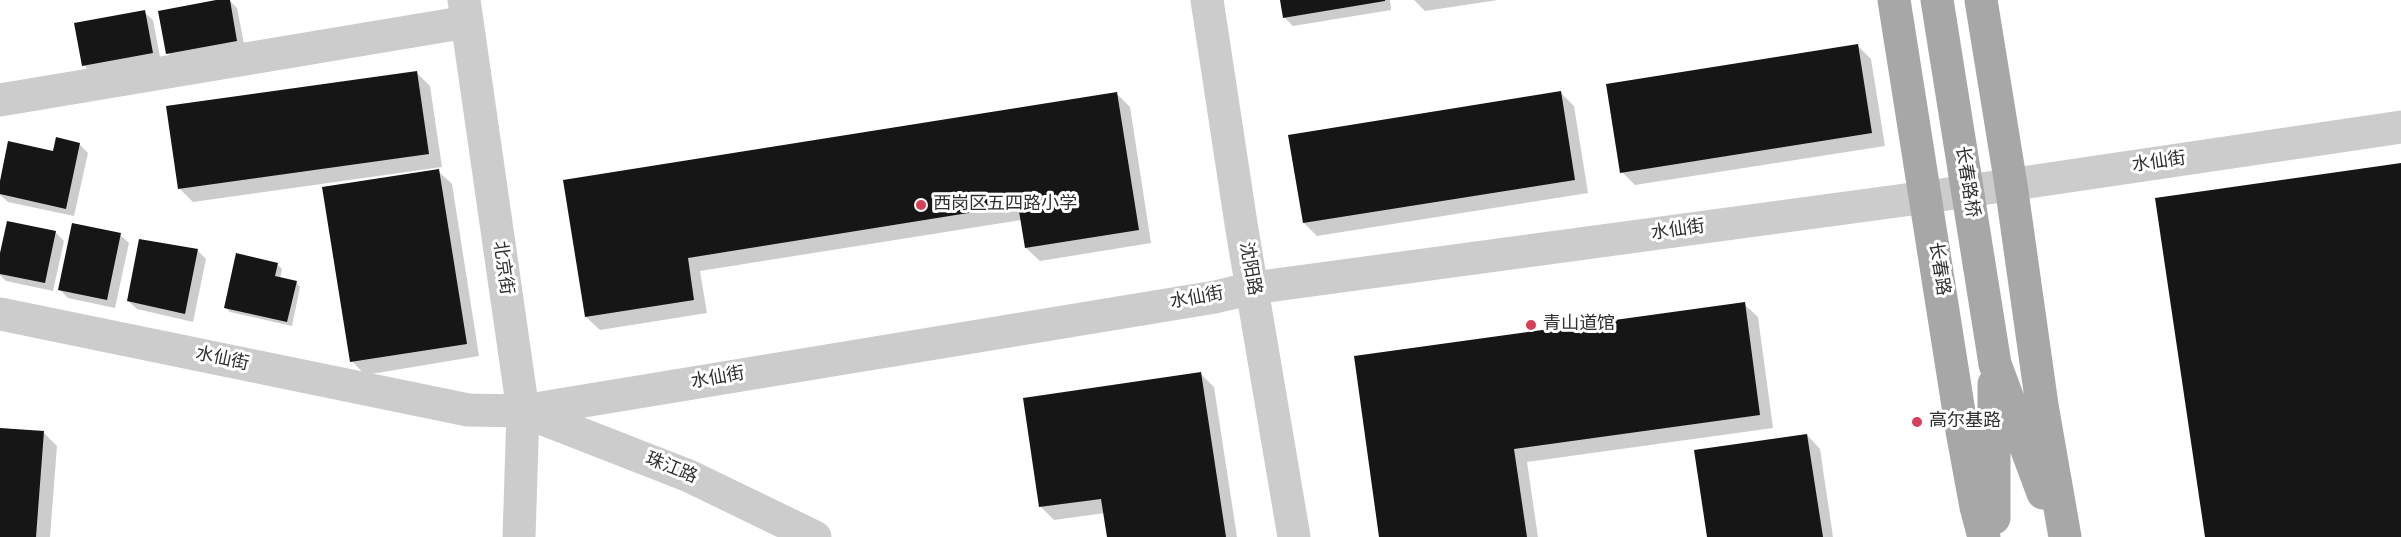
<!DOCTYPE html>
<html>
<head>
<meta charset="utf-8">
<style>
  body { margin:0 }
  canvas { display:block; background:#fff }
</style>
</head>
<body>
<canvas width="2401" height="537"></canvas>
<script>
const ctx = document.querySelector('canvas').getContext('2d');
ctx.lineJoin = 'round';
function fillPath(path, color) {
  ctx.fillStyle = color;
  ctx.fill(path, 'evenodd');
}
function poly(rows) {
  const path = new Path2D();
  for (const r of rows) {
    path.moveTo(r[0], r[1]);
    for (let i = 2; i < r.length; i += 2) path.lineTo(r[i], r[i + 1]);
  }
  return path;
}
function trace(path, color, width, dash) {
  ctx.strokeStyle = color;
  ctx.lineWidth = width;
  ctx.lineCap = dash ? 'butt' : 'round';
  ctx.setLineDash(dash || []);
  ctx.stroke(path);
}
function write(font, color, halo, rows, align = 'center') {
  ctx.font = font + ' "Source Sans 3","Noto Sans SC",sans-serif';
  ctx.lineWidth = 6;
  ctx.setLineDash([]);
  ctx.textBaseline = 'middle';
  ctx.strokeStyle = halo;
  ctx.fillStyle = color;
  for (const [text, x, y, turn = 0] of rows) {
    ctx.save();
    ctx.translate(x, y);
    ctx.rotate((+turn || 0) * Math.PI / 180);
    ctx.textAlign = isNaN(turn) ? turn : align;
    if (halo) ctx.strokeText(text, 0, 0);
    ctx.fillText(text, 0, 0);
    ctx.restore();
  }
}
fillPath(poly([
  [225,0,229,0,237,8,245,49,176,62,168,53],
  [1281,0,1390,0,1391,10,1293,26,1284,17],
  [1414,0,1498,0,1425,11],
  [144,12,153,20,161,62,92,74,84,65],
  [1858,46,1871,59,1885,146,1635,185,1622,172],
  [417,73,430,86,442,167,193,202,179,188],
  [1561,93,1574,106,1588,193,1317,236,1304,223],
  [1117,94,1130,107,1151,243,1040,261,1026,248,1021,220,700,271,707,313,600,330,586,317,564,181],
  [79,144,88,153,74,216,8,202,0,195,0,188,55,153],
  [438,171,452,184,479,356,365,375,352,361],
  [55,232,64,241,53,291,6,281,0,275,0,260],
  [120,235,129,243,115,308,68,298,59,289],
  [140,240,198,251,206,259,193,322,137,309,128,301],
  [278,265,282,269,280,279,296,282,300,287,292,326,230,312,225,307],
  [1744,304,1758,317,1773,428,1527,462,1538,537,1381,537,1356,357],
  [1201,374,1214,387,1237,537,1109,537,1105,513,1054,520,1041,507],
  [0,429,44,433,57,446,50,537,0,537],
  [1807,435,1820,449,1833,537,1708,537]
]), '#0003');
fillPath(poly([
  [216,0,230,0,237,41,166,54,158,11],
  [1280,0,1385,0,1385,1,1283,18],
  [145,10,153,53,82,66,74,23],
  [1858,44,1872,133,1620,173,1606,84],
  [417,71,429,154,178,189,166,106],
  [1561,91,1575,180,1303,223,1288,135],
  [1117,92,1139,230,1025,248,1018,205,688,258,694,300,585,317,563,180],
  [56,137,80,143,66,209,0,194,0,181,8,141,53,151],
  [2401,163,2401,537,2205,537,2155,198],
  [439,169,467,344,350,362,322,187],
  [7,221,56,231,45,283,0,274,0,253],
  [72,223,121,233,107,300,58,290],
  [139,239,198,249,185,314,127,301],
  [236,253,278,263,275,276,297,281,287,322,224,308],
  [1745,302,1760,415,1514,449,1527,537,1379,537,1354,356],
  [1201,372,1226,537,1107,537,1101,499,1039,507,1023,398],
  [0,428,44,431,36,537,0,537],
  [1807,434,1823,537,1707,537,1694,450]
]), '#161616');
trace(poly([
  [464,0,523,411,519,537],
  [1207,0,1242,230,1294,537],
  [0,100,467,22],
  [0,314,468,410,523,411,1215,297,1253,288,1927,197,2401,127],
  [525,412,689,476,815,537]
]), '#ccc', 33);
trace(poly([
  [1894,0,1962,431,1976,507,1984,537],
  [1981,0,2011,185,2042,405,2065,537],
  [1995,364,2043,493],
  [1994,518,1994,384]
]), '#a7a7a7', 33);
trace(poly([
  [1937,0,1995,364]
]), '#a7a7a7', 33);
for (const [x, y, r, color] of [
  [921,205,6,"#d73f58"],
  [1531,325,6,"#d73f58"],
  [1917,422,6,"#d73f58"]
]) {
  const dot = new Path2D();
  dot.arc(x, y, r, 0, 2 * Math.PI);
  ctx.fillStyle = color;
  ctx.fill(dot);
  trace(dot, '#fff', 2);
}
write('18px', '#2f2f2f', '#fff', [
  ["水仙街",2159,163,-8],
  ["长春路桥",1966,182,81],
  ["水仙街",1678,231,-8],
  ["北京街",502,268,82],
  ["沈阳路",1249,269,80],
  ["长春路",1938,269,81],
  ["水仙街",1197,299,-10],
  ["水仙街",222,360,12],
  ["水仙街",718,379,-10],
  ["珠江路",671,469,22]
]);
write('18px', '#2f2f2f', '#fff', [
  ["西岗区五四路小学",933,205],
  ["青山道馆",1543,325],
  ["高尔基路",1929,422]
], 'left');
</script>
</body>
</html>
